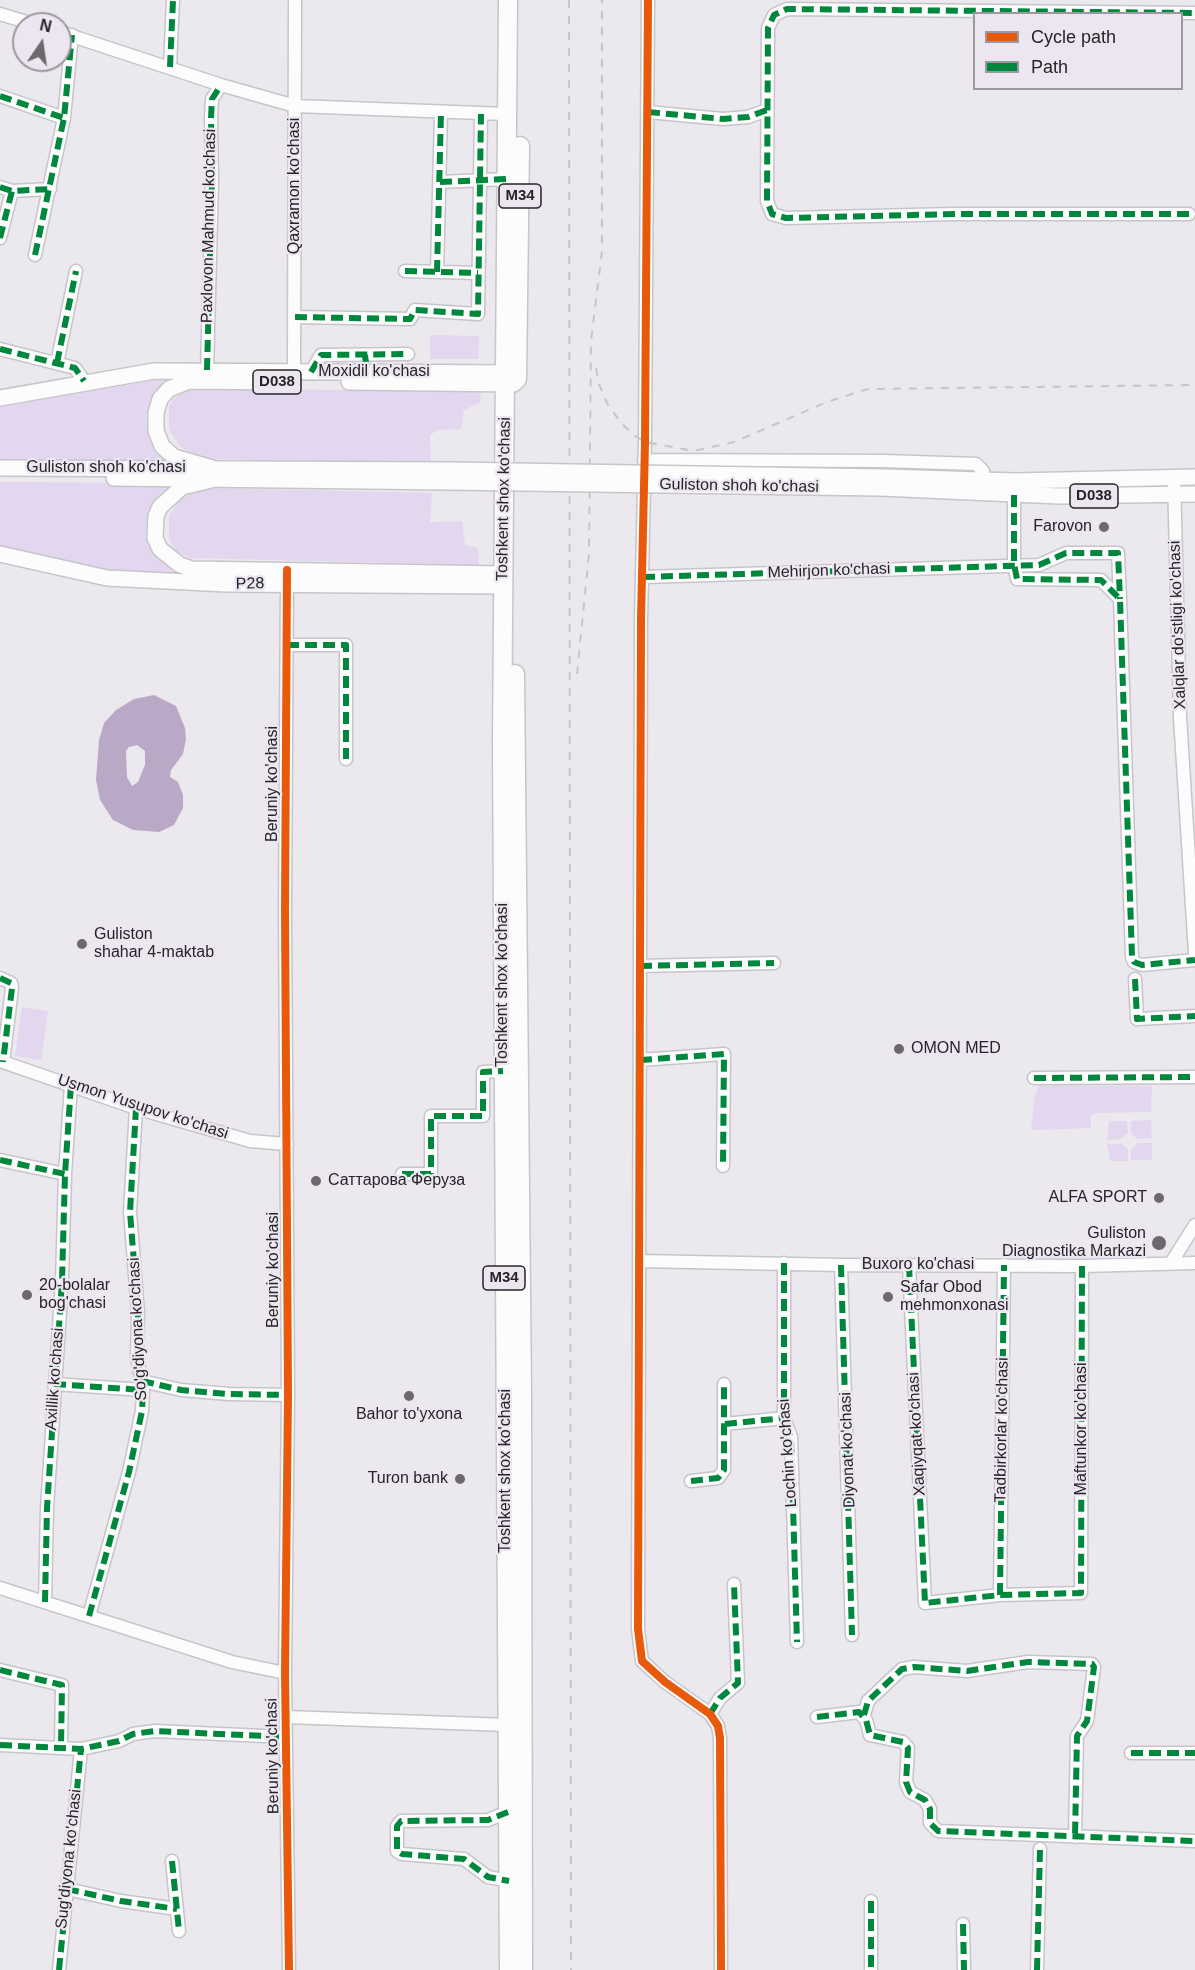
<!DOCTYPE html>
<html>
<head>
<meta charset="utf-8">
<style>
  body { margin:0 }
  #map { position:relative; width:1195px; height:1970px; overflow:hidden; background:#ebe8ee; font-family:Helvetica,sans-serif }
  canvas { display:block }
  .legend { position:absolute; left:973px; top:12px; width:210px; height:78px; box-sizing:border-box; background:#ebe6f0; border:2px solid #9c98a0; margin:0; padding:8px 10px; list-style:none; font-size:18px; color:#262428 }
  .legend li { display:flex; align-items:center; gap:12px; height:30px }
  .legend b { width:30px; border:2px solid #9c98a0 }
  .north { position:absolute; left:12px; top:12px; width:60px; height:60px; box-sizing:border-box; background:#ebe6f0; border:2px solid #9c98a0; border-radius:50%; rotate:13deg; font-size:16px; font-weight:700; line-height:24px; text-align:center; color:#262428 }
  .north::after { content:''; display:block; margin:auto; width:21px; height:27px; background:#6b696d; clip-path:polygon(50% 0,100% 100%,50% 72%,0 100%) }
</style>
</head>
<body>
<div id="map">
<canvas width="1195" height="1970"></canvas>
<ul class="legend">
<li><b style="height:8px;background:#e8590c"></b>Cycle path</li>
<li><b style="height:8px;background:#00873e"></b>Path</li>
</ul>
<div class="north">N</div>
</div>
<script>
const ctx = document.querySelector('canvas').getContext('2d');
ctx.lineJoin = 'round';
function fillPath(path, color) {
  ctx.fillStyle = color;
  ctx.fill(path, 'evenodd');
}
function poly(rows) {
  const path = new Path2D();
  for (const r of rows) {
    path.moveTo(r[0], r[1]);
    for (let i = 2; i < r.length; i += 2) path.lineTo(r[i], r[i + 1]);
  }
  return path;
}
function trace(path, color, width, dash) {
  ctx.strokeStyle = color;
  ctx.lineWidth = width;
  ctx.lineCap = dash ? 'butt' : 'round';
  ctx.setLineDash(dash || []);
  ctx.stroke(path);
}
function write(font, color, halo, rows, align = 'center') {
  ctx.font = font + ' Helvetica,sans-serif';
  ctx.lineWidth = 4.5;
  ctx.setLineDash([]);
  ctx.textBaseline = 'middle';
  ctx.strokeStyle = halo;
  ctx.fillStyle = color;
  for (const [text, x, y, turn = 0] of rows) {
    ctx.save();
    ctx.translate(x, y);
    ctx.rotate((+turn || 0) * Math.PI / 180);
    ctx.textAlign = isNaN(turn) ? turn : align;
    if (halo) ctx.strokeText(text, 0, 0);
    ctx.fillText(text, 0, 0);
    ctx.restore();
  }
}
fillPath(poly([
  [430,335,479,336,478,359,430,359],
  [173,375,156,391,146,415,147,429,152,442,168,460,0,462,0,402],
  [191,388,480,392,481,402,464,410,461,429,438,430,430,435,431,463,212,459,188,452,179,445,169,429,169,406,177,395],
  [0,482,176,483,153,504,147,515,146,528,153,553,179,576,105,573,0,549],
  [213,488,432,493,430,522,462,521,465,545,478,548,479,565,189,558,176,551,169,539,169,516,179,501,189,494],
  [22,1007,48,1011,41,1060,15,1056],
  [1040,1085,1152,1086,1151,1112,1094,1113,1091,1116,1091,1128,1031,1130,1035,1095],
  [1151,1120,1152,1138,1137,1139,1131,1133,1131,1121],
  [1109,1121,1127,1121,1128,1133,1121,1139,1107,1140],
  [1137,1143,1152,1143,1152,1160,1131,1160,1131,1150],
  [1107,1144,1122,1144,1128,1149,1128,1161,1110,1161]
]), '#e3d7ef');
fillPath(poly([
  [154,695,176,706,185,728,186,739,183,754,171,770,170,777,178,782,183,795,183,808,174,825,159,832,133,830,113,820,100,800,96,780,99,740,104,723,116,710,134,699],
  [137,745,145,751,145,765,138,782,132,786,127,777,126,751,129,747]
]), '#b9a9c7');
const minor = poly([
  [648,0,645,442,641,619,638,1629,642,1661,665,1682,710,1714,718,1726,720,1738,721,1970],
  [0,14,33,24],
  [60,32,221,85,295,106,507,114],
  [170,67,173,0],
  [0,96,64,118],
  [648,112,723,119,748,117,767,110],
  [440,182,507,179],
  [0,187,12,191,50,189],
  [1189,214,955,214,786,218,772,214,767,201,768,28,774,15,787,9,1195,13],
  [0,238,12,191],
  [35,255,64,118,72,35],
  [405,271,478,273],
  [437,272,441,112],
  [295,317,410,319,415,310,478,314,481,114],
  [0,349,75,368,84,381],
  [57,363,76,271],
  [207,370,212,181,211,118,212,99,221,85],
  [294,372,295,0],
  [311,372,321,355,408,354],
  [644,460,884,461,976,464,983,471,982,476,976,480],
  [1174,477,1180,717,1195,953],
  [1014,495,1014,564,1017,579,1101,580,1120,599,1132,957,1134,962,1142,965,1195,960],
  [287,576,285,911,288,1395,285,1673,289,1970],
  [643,577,1039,565,1066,553,1118,553,1120,599],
  [287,645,346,645,346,759],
  [640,966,774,963],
  [0,978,11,983,12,988,3,1062],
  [1135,979,1137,1019,1195,1016],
  [640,1060,724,1054,723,1166],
  [0,1061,136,1108,250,1141,287,1144],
  [1034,1078,1195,1077],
  [0,1160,65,1174],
  [402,1174,431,1174,431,1116,483,1116,483,1072,503,1071],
  [640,1261,841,1265,1082,1266,1195,1263],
  [784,1263,784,1418,791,1437,797,1642],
  [1171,1263,1195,1225],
  [841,1265,852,1635],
  [909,1265,925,1603,1000,1595,1081,1593,1082,1266],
  [142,1381,181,1390,229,1394,288,1395],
  [54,1384,143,1390],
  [725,1424,784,1418],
  [691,1481,718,1478,724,1470,724,1384],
  [0,1588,232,1662,285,1673],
  [1000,1595,1004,1265],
  [45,1602,47,1508,62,1281,65,1174,71,1085],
  [89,1616,129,1472,142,1411,143,1390,137,1357,138,1313,130,1212,136,1108],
  [0,1670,62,1685,61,1747],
  [710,1714,720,1698,738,1683,734,1584],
  [864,1715,868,1701,902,1669,914,1667,967,1671,1028,1662,1092,1664,1094,1667,1087,1721,1077,1736,1075,1837],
  [286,1717,507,1725],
  [817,1717,859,1712,866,1720,870,1735,903,1742,908,1748,906,1782,910,1792,925,1800,930,1809,930,1823,938,1831,1195,1841],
  [0,1745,81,1749,119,1741,133,1734,155,1731,286,1737],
  [1131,1753,1195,1753],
  [508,1812,488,1820,401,1821,397,1826,397,1851,402,1854,464,1859,488,1877,509,1881],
  [172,1861,179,1931],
  [67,1889,121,1901,177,1909],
  [871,1901,871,1970],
  [963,1924,964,1970],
  [59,1970,81,1749],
  [1037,1970,1040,1849]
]);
const major = poly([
  [349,382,514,384],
  [0,398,154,371,517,373],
  [0,468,450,470],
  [212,468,174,457,162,446,156,431,156,413,160,399,169,389,189,381,283,382],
  [882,477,1016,481,1195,477],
  [114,478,450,482],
  [211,480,182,487,160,507,156,516,155,538,160,549,180,565,192,569,503,574],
  [881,488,1059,496,1195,494],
  [0,554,107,578,227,584,503,586]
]);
const highway = poly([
  [508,0,502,742,509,1970],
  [517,379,520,146],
  [515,674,522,1395,523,1970]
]);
trace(minor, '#c7c5c9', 15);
trace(major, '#c7c5c9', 18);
trace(highway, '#c7c5c9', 21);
trace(minor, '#fcfcfc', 12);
trace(major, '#fcfcfc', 15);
trace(highway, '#fcfcfc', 18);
trace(poly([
  [569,0,571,1970],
  [596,368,599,384,607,403,621,423,634,435,645,442,694,451,734,442,827,402,868,389,1195,385],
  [577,674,589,554,591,341,602,251,602,0]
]), '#c6c6c7', 2, [8, 8]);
const majorBridge = poly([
  [450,470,882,477],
  [450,482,881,488]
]);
trace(majorBridge, '#c7c5c9', 18, []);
trace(majorBridge, '#fcfcfc', 15);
trace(poly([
  [170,67,173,0],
  [0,96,64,118],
  [648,112,723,119,748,117,767,110],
  [440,182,507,179],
  [0,187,12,191,50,189],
  [1189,214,955,214,786,218,772,214,767,201,768,28,774,15,787,9,1195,13],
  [0,238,12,191],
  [35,255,64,118,72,35],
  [405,271,478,273],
  [437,272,441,112],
  [295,317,410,319,415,310,478,314,481,114],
  [0,349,75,368,84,381],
  [365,355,367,372],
  [57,363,76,271],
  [207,370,212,181,211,118,212,99,221,85],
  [311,372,321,355,408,354],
  [1014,495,1014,564,1017,579,1101,580,1120,599,1132,957,1134,962,1142,965,1195,960],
  [643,577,1039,565,1066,553,1118,553,1120,599],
  [287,645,346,645,346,759],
  [640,966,774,963],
  [0,978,11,983,12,988,3,1062],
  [1135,979,1137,1019,1195,1016],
  [640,1060,724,1054,723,1166],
  [1034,1078,1195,1077],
  [0,1160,65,1174],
  [402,1174,431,1174,431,1116,483,1116,483,1072,503,1071],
  [784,1263,784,1418,791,1437,797,1642],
  [841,1265,852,1635],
  [909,1265,925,1603,1000,1595,1081,1593,1082,1266],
  [142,1381,181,1390,229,1394,288,1395],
  [54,1384,143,1390],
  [725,1424,784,1418],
  [691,1481,718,1478,724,1470,724,1384],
  [1000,1595,1004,1265],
  [45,1602,47,1508,62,1281,65,1174,71,1085],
  [89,1616,129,1472,142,1411,143,1390,137,1357,138,1313,130,1212,136,1108],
  [0,1670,62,1685,61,1747],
  [710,1714,720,1698,738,1683,734,1584],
  [864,1715,868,1701,902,1669,914,1667,967,1671,1028,1662,1092,1664,1094,1667,1087,1721,1077,1736,1075,1837],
  [817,1717,859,1712,866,1720,870,1735,903,1742,908,1748,906,1782,910,1792,925,1800,930,1809,930,1823,938,1831,1195,1841],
  [0,1745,81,1749,119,1741,133,1734,155,1731,286,1737],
  [1131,1753,1195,1753],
  [508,1812,488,1820,401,1821,397,1826,397,1851,402,1854,464,1859,488,1877,509,1881],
  [172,1861,179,1931],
  [67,1889,121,1901,177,1909],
  [871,1901,871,1970],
  [963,1924,964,1970],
  [59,1970,81,1749],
  [1037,1970,1040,1849]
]), '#00873e', 6, [12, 6]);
trace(poly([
  [648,0,645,442,641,619,638,1629,642,1661,665,1682,710,1714,718,1726,720,1738,721,1970],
  [287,570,285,911,288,1395,285,1673,289,1970]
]), '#e8590c', 8);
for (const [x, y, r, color] of [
  [1104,527,6,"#6b696d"],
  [82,944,6,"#6b696d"],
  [899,1049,6,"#6b696d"],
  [316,1181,6,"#6b696d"],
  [1159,1198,6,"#6b696d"],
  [1159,1243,8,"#6b696d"],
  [27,1295,6,"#6b696d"],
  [888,1297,6,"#6b696d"],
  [409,1396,6,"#6b696d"],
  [460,1479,6,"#6b696d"]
]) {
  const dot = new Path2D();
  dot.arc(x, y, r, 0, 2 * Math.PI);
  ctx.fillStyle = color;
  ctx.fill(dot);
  trace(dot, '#ebe6f0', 2);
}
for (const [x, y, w] of [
  [520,196,42],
  [277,382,48],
  [1094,496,48],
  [504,1278,42]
]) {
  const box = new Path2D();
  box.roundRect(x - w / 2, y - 12, w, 24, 4.5);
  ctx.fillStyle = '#ebe6f0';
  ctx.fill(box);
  trace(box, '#262428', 1.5);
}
write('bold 15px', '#262428', null, [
  ["M34",520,196],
  ["D038",277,382],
  ["D038",1094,496],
  ["M34",504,1278]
]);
write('16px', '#262428', '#ebe6f0', [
  ["Qaxramon ko'chasi",295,186,-90],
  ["Paxlovon Mahmud ko'chasi",209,226,-89],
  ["Moxidil ko'chasi",374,372],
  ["Guliston shoh ko'chasi",106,468],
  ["Guliston shoh ko'chasi",739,486,1],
  ["Toshkent shox ko'chasi",504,499,-89],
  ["Mehirjon ko'chasi",829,571,-2],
  ["Р28",250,584,-1],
  ["Xalqlar do'stligi ko'chasi",1178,625,-92],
  ["Beruniy ko'chasi",273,784,-90],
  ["Toshkent shox ko'chasi",503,985,-90],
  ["Usmon Yusupov ko'chasi",143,1107,18],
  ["Buxoro ko'chasi",918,1265],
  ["Beruniy ko'chasi",274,1270,-90],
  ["So'g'diyona ko'chasi",138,1329,-93],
  ["Axillik ko'chasi",55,1379,-86],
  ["Maftunkor ko'chasi",1082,1429,-90],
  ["Tadbirkorlar ko'chasi",1002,1430,-89],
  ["Xaqiyqat ko'chasi",917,1434,-93],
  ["Diyonat ko'chasi",848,1450,-92],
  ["Lochin ko'chasi",788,1453,-94],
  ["Toshkent shox ko'chasi",506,1471,-90],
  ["Beruniy ko'chasi",273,1756,-91],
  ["Sug'diyona ko'chasi",69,1859,-84]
]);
write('16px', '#262428', '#ebe6f0', [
  ["Farovon",1092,527,"right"],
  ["Guliston",94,935],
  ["shahar 4-maktab",94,953],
  ["OMON MED",911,1049],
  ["Саттарова Феруза",328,1181],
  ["ALFA SPORT",1147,1198,"right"],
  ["Guliston",1146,1234,"right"],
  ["Diagnostika Markazi",1146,1252,"right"],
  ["20-bolalar",39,1286],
  ["bog'chasi",39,1304],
  ["Safar Obod",900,1288],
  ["mehmonxonasi",900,1306],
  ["Bahor to'yxona",409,1415,"center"],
  ["Turon bank",448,1479,"right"]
], 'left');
</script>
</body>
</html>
